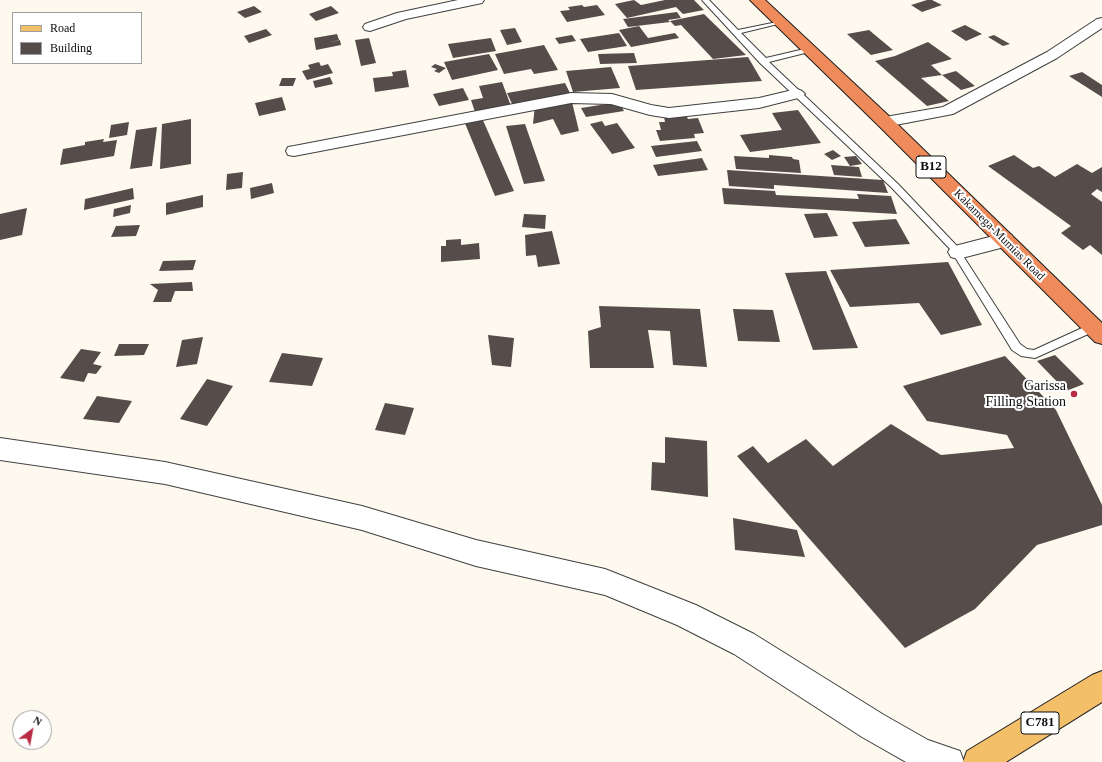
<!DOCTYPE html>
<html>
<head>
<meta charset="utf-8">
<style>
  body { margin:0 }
  #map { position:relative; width:1102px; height:762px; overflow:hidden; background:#fef9ee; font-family:"Times New Roman",serif }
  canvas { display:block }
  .legend { position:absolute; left:12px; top:12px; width:130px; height:52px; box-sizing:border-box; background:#fff; border:1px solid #9e9e9e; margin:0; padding:5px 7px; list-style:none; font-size:12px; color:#0d0d0d }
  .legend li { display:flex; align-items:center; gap:8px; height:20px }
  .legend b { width:20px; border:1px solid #9e9e9e }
  .north { position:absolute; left:12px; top:710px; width:40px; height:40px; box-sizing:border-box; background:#fff; border:1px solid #9e9e9e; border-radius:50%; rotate:32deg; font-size:11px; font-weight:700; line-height:16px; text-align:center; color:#0d0d0d }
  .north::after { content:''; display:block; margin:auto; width:14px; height:18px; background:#b92a44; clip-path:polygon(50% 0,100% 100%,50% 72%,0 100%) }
</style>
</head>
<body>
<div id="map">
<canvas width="1102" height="762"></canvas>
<ul class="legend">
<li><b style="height:5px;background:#f4bf69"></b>Road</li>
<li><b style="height:11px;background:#564d4a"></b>Building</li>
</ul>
<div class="north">N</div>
</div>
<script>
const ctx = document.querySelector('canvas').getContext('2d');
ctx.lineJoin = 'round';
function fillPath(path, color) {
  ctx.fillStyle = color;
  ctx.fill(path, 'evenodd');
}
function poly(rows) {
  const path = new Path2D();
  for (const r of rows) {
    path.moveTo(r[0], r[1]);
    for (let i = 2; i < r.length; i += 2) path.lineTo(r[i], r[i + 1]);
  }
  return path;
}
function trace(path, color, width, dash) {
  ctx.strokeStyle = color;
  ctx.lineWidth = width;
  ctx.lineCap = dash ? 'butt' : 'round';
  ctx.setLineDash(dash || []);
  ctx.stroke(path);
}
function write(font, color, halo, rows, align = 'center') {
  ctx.font = font + ' "Times New Roman",serif';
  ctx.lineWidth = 4;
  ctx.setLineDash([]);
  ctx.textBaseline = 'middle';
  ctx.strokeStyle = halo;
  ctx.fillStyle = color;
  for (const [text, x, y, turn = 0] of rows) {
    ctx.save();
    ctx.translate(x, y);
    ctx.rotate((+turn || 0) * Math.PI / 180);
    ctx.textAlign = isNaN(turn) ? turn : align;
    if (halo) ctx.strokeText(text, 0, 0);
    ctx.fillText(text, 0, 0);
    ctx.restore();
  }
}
fillPath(poly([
  [634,0,641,5,665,0,694,0,704,10,683,14,676,7,627,18,615,4],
  [927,0,932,0,942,5,922,12,911,5],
  [582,5,584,7,597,5,605,15,567,22,560,11,570,10,568,7],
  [254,6,262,12,245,18,237,12],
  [331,6,339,13,316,21,309,14],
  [677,12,681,18,668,20,670,22,628,27,623,19],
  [704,14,746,55,713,59,681,25,675,26,670,21],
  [965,25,982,34,966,41,951,31],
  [639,26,648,38,675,33,679,38,631,47,619,30],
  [515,28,522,42,507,45,500,30],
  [266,29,272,35,249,43,244,36],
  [869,30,893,50,871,55,847,34],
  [619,33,627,46,588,52,580,39],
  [337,34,339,40,327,43,340,40,341,45,316,50,314,38],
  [572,35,576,41,559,44,555,38],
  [994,35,1010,44,1003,46,988,37],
  [369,38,376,63,361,66,355,40],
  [491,38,496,51,453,58,448,44],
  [928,42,952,59,931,65,942,75,956,71,975,86,961,90,942,75,921,78,949,101,927,106,875,61,895,56],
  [544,45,558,70,534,74,531,69,504,74,495,54],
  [634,53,637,63,600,64,598,54],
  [489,54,498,70,452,80,444,62],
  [748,57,762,81,636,90,628,66],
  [319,62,321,66,328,64,333,73,307,80,302,71,310,69,308,65],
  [435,64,446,68,439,73,434,71,437,69,431,67],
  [611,67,620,88,573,92,566,71],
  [406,70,409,87,375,92,373,78,393,76,392,72],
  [1082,72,1102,85,1102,97,1069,76],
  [330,77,333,84,315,88,313,81],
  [282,78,296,78,293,86,279,86],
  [502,82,511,106,475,112,471,100,483,98,479,86],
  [565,83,571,95,513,106,507,93],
  [463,88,469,100,439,106,433,94],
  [282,97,286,110,259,116,255,103],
  [571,98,579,131,561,135,553,119,533,124,535,105],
  [619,102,624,111,586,117,581,108],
  [798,110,821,143,750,152,740,135,782,130,772,113],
  [686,115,688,119,698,118,704,133,694,134,695,138,660,141,656,130,661,130,659,122,665,122,664,117],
  [482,118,514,191,495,196,464,121],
  [191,119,191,164,160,169,162,124],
  [602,121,605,126,617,123,635,148,612,154,590,124],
  [129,122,127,135,109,138,111,125],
  [525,124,545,181,524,184,506,126],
  [157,127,152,166,130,169,136,130],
  [104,139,103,142,117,140,114,156,60,165,63,149,85,145,85,142],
  [697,141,702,151,656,157,651,146],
  [833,150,841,156,832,160,824,154],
  [769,155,792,157,793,159,799,160,801,173,736,169,734,156,769,158],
  [1014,155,1033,168,1039,166,1055,177,1077,164,1092,173,1102,167,1102,192,1097,189,1091,194,1102,202,1102,255,1090,245,1083,250,1061,233,1071,226,988,166],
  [856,156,862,164,850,166,844,157],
  [702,158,708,170,658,176,653,165],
  [831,165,859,167,862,177,834,175],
  [727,170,883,180,888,193,774,185,774,189,729,186],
  [243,172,242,188,226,190,227,174],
  [272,183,274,193,251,199,250,188],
  [133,188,134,199,84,210,85,199],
  [722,188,775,191,776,195,859,199,857,194,891,196,897,214,724,204],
  [203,195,203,207,166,215,166,203],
  [131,205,130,213,113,217,114,209],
  [27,208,22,235,0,240,0,214],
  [827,213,838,236,814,238,804,214],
  [524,214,546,215,545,229,522,227],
  [896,219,910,244,865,247,852,222],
  [140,225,136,236,111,237,116,226],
  [552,231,560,264,538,267,536,255,526,256,525,235],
  [461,239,461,245,479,243,480,259,441,262,441,246,446,246,446,240],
  [196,260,193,270,159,271,163,261],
  [948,262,982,325,941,335,919,303,850,307,830,270],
  [826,271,858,348,813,350,785,273],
  [192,282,193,291,175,291,171,302,153,302,158,290,150,284],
  [599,306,700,309,707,367,673,365,670,331,648,330,654,368,590,368,588,331,601,327],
  [733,309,773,310,780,342,738,341],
  [488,335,514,338,511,367,492,365],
  [203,337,197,364,176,367,182,340],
  [119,344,149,344,144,355,114,356],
  [81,349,101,352,93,364,102,366,96,374,88,373,84,382,60,378],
  [282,353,323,358,312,386,269,382],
  [1055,355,1084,384,1066,391,1037,361],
  [1005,356,1056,410,1102,505,1102,525,1037,545,975,609,905,648,737,456,753,446,768,463,806,439,833,466,891,424,941,455,1014,448,1007,435,927,421,903,386],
  [207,379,233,386,207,426,180,419],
  [97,396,132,401,119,423,83,419],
  [385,403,414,408,405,435,375,430],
  [665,437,707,441,708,497,651,490,652,462,665,463],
  [733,518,797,530,805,557,735,550]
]), '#564d4a');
const lane = poly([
  [702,0,709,0,738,30,782,21,782,23,741,33,766,58,813,47,813,51,769,62,898,184,956,245,1020,344,1027,349,1034,350,1093,323,1097,324,1098,327,1097,330,1035,358,1021,356,1012,350,950,249,892,188,760,63,702,0]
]);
const street = poly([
  [458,0,484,0,482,3,406,19,370,31,365,30,363,27,365,24,397,13,458,0],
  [1102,18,1102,28,1057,58,953,114,885,127,879,126,877,122,879,118,885,117,943,107,1047,52,1097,19,1102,18],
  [797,89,802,91,805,94,802,97,759,108,669,118,650,115,611,104,571,103,294,156,288,155,286,151,288,147,294,146,571,93,612,94,651,105,669,108,759,98,797,89],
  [1005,233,1012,235,1014,240,1012,245,958,259,951,257,948,252,951,247,1005,233],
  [0,438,165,462,362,506,476,540,605,569,696,605,754,634,884,715,928,740,960,751,964,762,906,762,862,737,734,654,677,625,605,595,476,566,362,530,165,484,0,460,0,438]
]);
const primary = poly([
  [1102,671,1102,702,1006,762,963,762,967,751,1092,675,1102,671]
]);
const highway = poly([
  [750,0,765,0,891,118,1102,323,1102,344,1095,342,879,126,750,0]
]);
trace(lane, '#404040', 2);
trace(street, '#404040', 2);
trace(primary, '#1e1e1e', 2);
trace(highway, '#1e1e1e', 2);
fillPath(lane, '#fff');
fillPath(street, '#fff');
fillPath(primary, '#f4bf69');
fillPath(highway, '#ef8b5b');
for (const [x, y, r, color] of [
  [1074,394,4,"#b92a44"]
]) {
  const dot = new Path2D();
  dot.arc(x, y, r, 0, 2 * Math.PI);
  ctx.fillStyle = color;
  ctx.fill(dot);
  trace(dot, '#fff', 1.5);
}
write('12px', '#0d0d0d', '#fff', [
  ["Kakamega-Mumias Road",999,235,45]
]);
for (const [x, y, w] of [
  [931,167,30],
  [1040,723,38]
]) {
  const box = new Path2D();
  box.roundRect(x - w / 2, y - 11, w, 22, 3);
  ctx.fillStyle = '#fff';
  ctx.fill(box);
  trace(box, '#0d0d0d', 1);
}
write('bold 13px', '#0d0d0d', null, [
  ["B12",931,167],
  ["C781",1040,723]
]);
write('14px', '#0d0d0d', '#fff', [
  ["Garissa",1066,386],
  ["Filling Station",1066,402]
], 'right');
</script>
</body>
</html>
